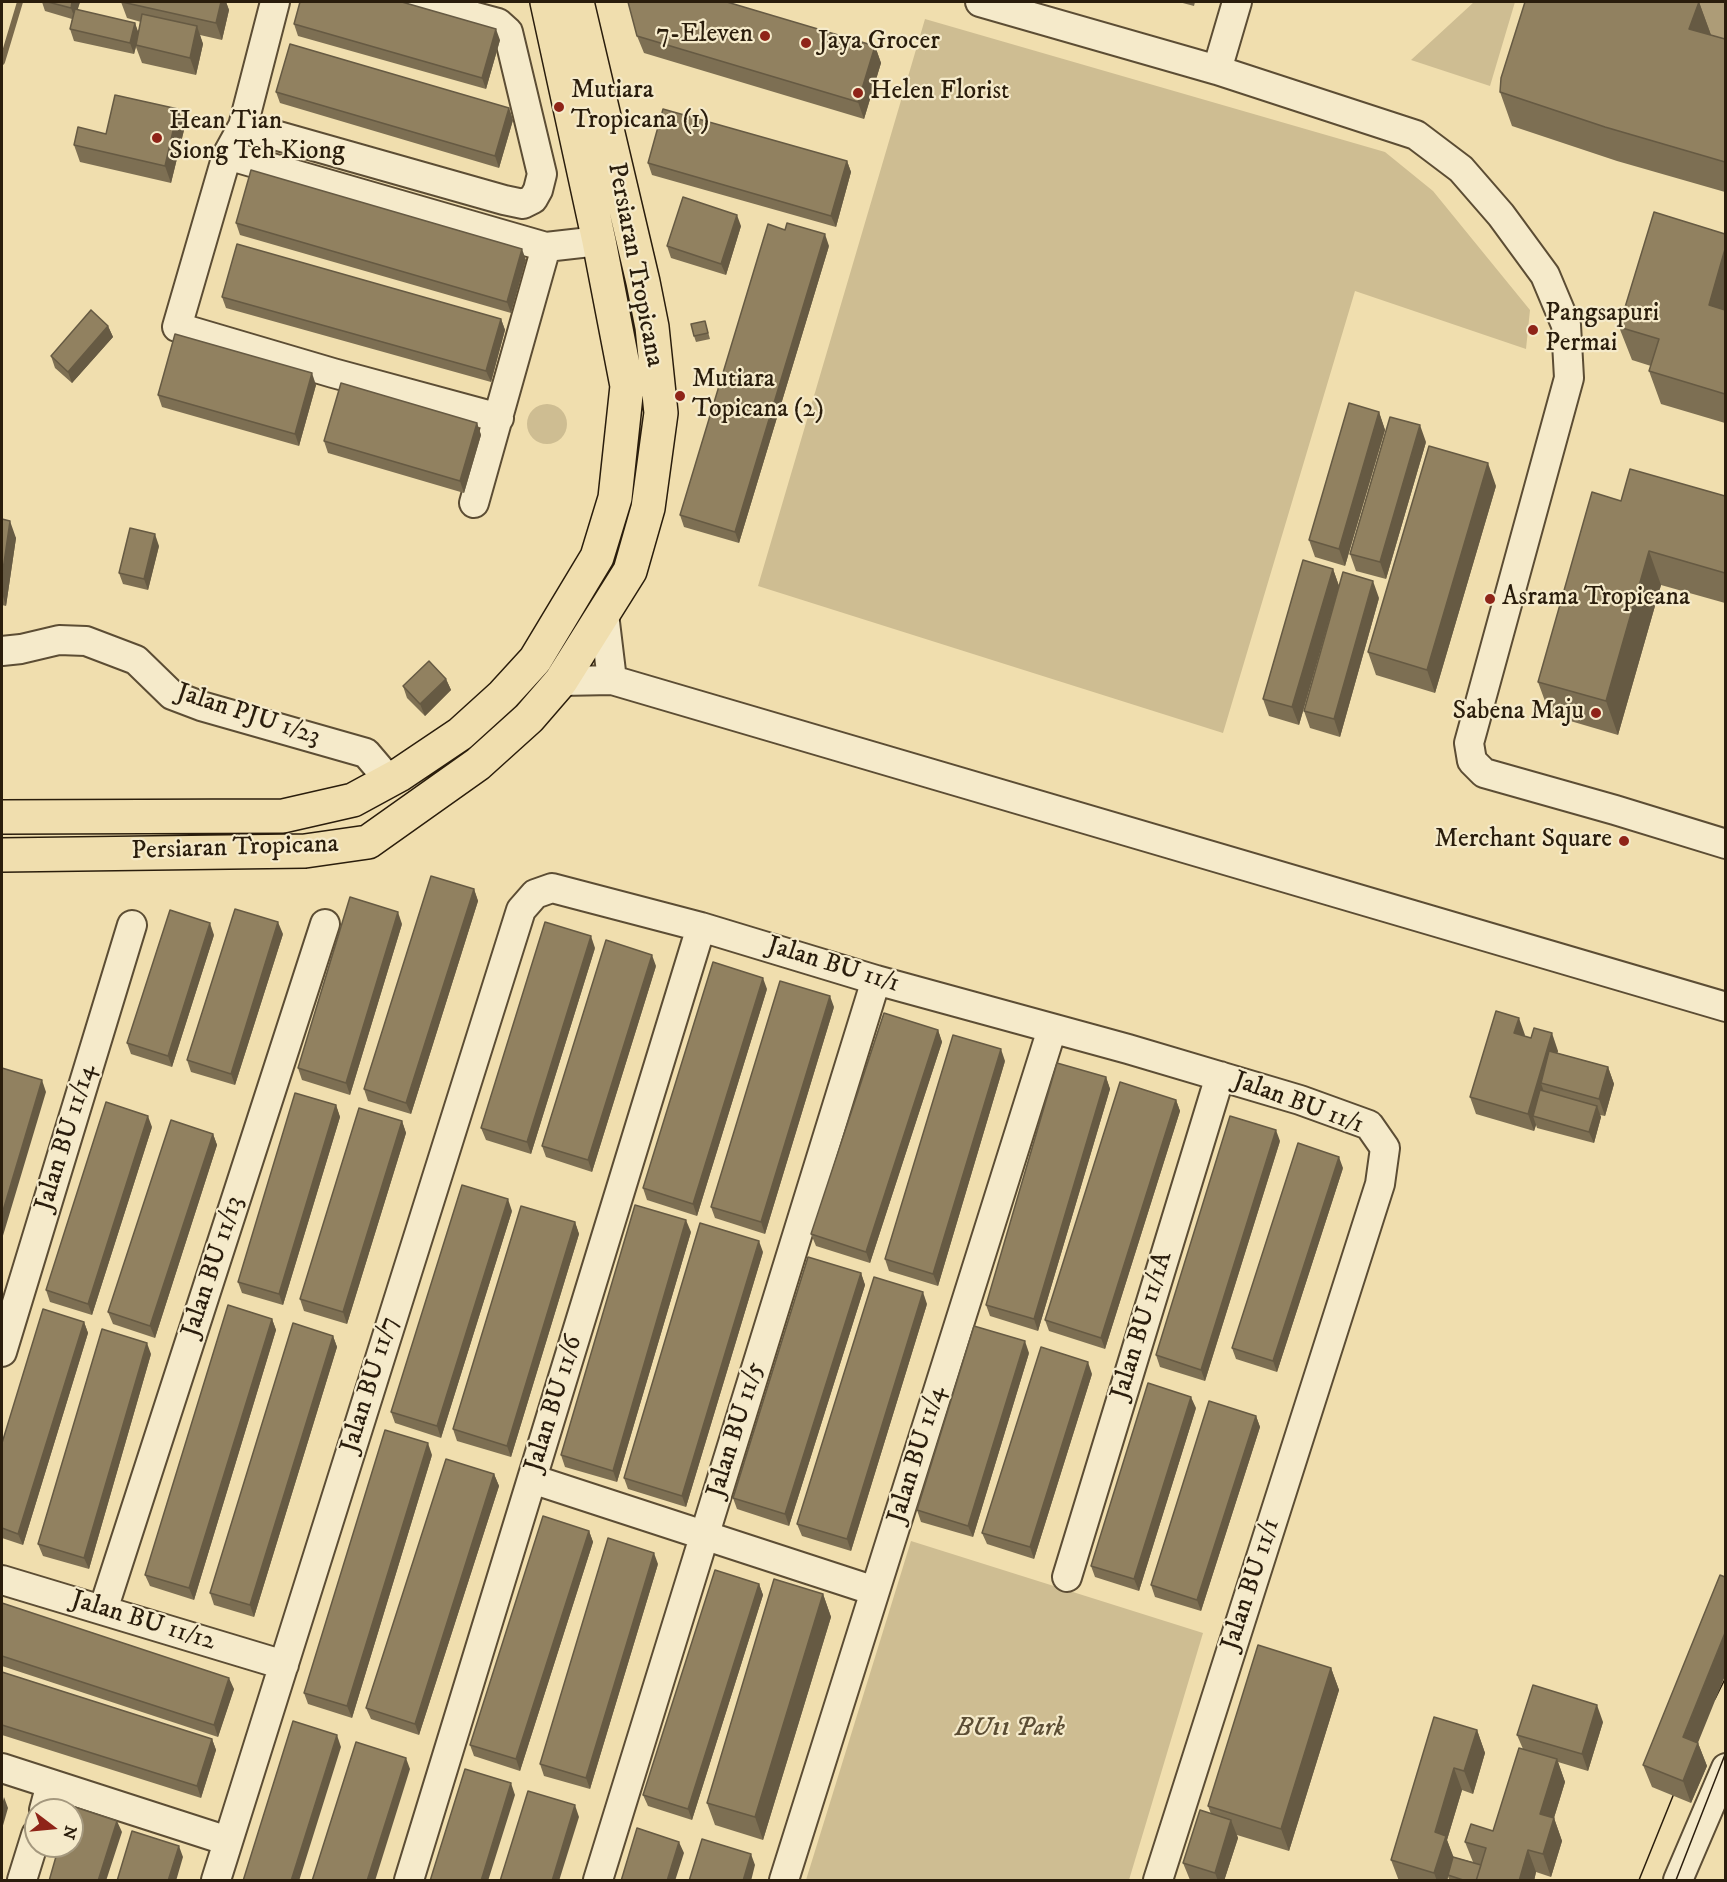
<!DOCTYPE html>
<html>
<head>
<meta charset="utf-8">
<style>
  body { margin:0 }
  #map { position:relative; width:1727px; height:1882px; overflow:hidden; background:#f0deae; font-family:"IM FELL DW Pica",serif }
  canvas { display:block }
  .frame { position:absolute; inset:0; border:3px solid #2a1d0c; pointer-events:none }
  .north { position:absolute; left:24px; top:1798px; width:60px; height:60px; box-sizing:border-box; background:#f5eaca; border:2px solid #a4987e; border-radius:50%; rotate:106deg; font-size:16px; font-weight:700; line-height:24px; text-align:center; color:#2a1d0c }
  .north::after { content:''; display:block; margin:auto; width:21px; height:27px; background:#8f2418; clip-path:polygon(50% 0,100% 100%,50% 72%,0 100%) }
</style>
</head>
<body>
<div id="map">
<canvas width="1727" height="1882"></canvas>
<div class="frame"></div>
<div class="north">N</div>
</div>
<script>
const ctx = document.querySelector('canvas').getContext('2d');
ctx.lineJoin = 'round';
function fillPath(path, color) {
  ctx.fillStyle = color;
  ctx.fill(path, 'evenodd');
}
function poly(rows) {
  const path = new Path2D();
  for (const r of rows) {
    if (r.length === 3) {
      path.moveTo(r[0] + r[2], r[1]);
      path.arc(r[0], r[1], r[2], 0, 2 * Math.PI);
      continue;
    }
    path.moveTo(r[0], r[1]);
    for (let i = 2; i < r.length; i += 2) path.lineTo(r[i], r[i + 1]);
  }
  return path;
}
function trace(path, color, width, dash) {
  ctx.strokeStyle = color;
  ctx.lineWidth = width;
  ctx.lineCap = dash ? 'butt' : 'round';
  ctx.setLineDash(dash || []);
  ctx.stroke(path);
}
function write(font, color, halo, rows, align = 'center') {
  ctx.font = font + ' "IM FELL DW Pica",serif';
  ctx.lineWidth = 4.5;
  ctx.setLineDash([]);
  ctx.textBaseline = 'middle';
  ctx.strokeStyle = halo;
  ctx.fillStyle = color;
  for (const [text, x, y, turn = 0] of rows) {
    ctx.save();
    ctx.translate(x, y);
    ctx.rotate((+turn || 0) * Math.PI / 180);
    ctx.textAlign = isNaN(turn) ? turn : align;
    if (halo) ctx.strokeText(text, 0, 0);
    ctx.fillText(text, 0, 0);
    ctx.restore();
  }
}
fillPath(poly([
  [1474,2,1515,2,1490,86,1411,60],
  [925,19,1385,152,1433,191,1530,310,1526,349,1355,291,1223,733,758,586],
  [547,424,20],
  [911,1541,1203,1633,1129,1880,806,1880]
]), '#cebd92');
const water = poly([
  [1695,2,1725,2,1725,69,1695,2]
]);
fillPath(water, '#ad9c77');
trace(water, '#79694c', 1.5);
trace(poly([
  [2,62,20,2]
]), '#79694c', 6);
const minor = poly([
  [275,2,243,126,227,155,177,327,333,373,499,418],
  [980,2,1217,70,1416,135,1461,169,1501,215,1545,275,1566,325,1569,378,1469,743,1472,761,1484,773,1615,810,1726,844],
  [1217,70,1237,2],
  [243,126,504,200,523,204,533,199,538,190,542,174,508,32,498,23,420,2],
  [227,155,546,247,599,241],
  [474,503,546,247],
  [2,651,21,649,59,640,86,641,136,660,172,695,201,706,366,753,389,780],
  [612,680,1726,1007],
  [561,681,612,680,604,614],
  [2,1352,132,925],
  [532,1479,875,1591],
  [1067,1577,1220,1076],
  [2,1580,284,1665],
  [103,1610,325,924],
  [2,1768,228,1841],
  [44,1810,51,1784],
  [22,1880,36,1835],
  [216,1880,521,910,535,894,552,888,701,927,876,980,1128,1049,1300,1100,1369,1125,1385,1148,1380,1184,1158,1880],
  [409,1880,701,927],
  [598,1880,876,980],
  [784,1880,1052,1029],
  [1678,1880,1726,1768]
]);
const major = poly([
  [2,817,283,816,353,800,399,775,460,734,503,695,535,660,597,557,615,498,627,386,599,241,547,2],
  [2,855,305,851,368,842,478,764,529,718,561,681,630,571,648,508,661,413,652,327,643,282,577,2]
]);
trace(minor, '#5c4d34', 32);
trace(major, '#2a1d0c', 36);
trace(minor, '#f5eaca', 28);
trace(major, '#f0deae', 33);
trace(poly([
  [1715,1699,1726,1677],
  [1639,1880,1679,1781],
  [1676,1880,1726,1752]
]), '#2a1d0c', 1.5);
fillPath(poly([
  [42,2,80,2,77,10,135,23,138,33,141,22,127,18,121,2,226,2,229,10,222,40,200,35,203,44,196,75,142,63,136,47,134,54,74,41,70,29,72,19,45,11],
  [1179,2,1195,2,1194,6],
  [1699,2,1711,35,1725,39,1725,192,1617,161,1512,126,1500,92],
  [294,24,500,40,486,89,298,36],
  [637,36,875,46,881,63,864,119,644,53],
  [276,92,509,108,513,120,499,168,280,103],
  [185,126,171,183,80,162,74,145,106,134],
  [847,161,851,172,836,227,652,175,648,163],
  [236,223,526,260,511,313,240,235],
  [741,226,726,275,671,258,667,246],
  [1725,234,1725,423,1661,404,1649,371,1651,366,1632,360,1619,327],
  [829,246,739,543,684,527,680,515],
  [222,297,501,319,505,330,491,382,226,308],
  [705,321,710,339,696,342,694,336],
  [108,326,113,337,72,383,55,368,51,356],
  [316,385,299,446,162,407,158,395],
  [1379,412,1385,430,1345,566,1315,557,1309,540],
  [477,423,481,435,464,493,328,453,324,441],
  [1426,442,1386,579,1356,571,1350,554],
  [1496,486,1435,693,1376,675,1368,652],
  [1725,496,1725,603,1661,585,1618,735,1550,715,1538,682,1621,501],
  [2,519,16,538,6,606,2,605],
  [159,546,148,590,123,584,119,573],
  [1333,569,1339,586,1299,725,1269,716,1263,699],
  [1379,598,1340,737,1310,728,1304,711],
  [446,679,451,690,425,716,407,698,403,686],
  [474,889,478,901,411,1114,368,1101,364,1089],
  [402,924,350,1095,302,1080,298,1068],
  [283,934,235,1085,191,1072,187,1060],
  [214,935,172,1067,131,1054,127,1043],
  [595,948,531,1154,486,1140,481,1128],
  [656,966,592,1172,546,1157,542,1146],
  [767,989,697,1216,647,1200,643,1188],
  [834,1007,765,1234,715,1218,711,1207],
  [938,1030,942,1042,870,1263,816,1246,811,1234],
  [1525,1035,1525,1036,1558,1051,1557,1053,1608,1067,1614,1084,1605,1116,1600,1115,1601,1117,1594,1143,1537,1128,1536,1125,1534,1131,1476,1114,1470,1097],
  [1005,1061,938,1286,889,1271,885,1259],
  [1106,1077,1110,1089,1038,1331,990,1316,986,1305],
  [1176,1100,1180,1111,1105,1349,1049,1331,1045,1320],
  [336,1105,340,1117,283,1305,242,1293,238,1282],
  [402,1121,406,1133,347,1324,304,1311,300,1299],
  [152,1127,92,1315,50,1302,46,1290],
  [213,1134,217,1145,155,1338,113,1324,108,1312],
  [1280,1141,1205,1381,1160,1367,1156,1355],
  [1343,1168,1277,1372,1236,1359,1232,1348],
  [512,1211,441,1438,395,1423,391,1412],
  [575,1222,579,1234,511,1457,457,1441,453,1429],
  [691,1232,617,1482,565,1467,561,1455],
  [763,1252,686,1507,628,1489,624,1478],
  [861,1273,865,1285,789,1526,737,1509,733,1498],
  [927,1304,851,1551,802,1536,797,1524],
  [272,1319,276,1330,194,1600,150,1586,145,1575],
  [84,1322,88,1333,23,1545,2,1538,2,1443],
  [333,1336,337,1347,254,1617,214,1605,210,1593],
  [1029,1353,973,1537,921,1522,917,1510],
  [151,1354,89,1569,43,1556,38,1544],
  [1092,1374,1034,1559,987,1544,982,1533],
  [1196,1408,1139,1591,1095,1577,1091,1566],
  [1256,1416,1260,1427,1201,1611,1155,1597,1151,1585],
  [432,1455,352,1718,308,1704,304,1693],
  [494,1474,499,1486,419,1735,371,1719,366,1708],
  [589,1531,593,1542,520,1771,474,1756,470,1745],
  [658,1564,590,1789,544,1776,540,1764],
  [759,1584,763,1595,692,1820,648,1806,643,1795],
  [823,1594,831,1617,763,1840,715,1825,707,1803],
  [2,1603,234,1689,218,1737,2,1666],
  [1331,1668,1339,1690,1289,1851,1237,1835,1238,1838,1224,1881,1190,1880,1183,1863,1211,1814,1208,1806],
  [2,1672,212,1739,216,1750,201,1798,2,1735],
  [1603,1722,1588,1771,1558,1762,1565,1782,1554,1818,1562,1841,1551,1877,1536,1872,1534,1881,1450,1881,1448,1877,1447,1881,1399,1881,1391,1860,1477,1730,1485,1753,1473,1794,1462,1790,1447,1840,1453,1857,1473,1862,1465,1842,1493,1831,1523,1749,1517,1735],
  [1698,1743,1707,1766,1691,1803,1652,1787,1643,1765]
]), '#7d6f53');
fillPath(poly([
  [72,2,80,2,75,19,71,8],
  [221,2,226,2,229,10,222,40,216,23],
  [1699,2,1711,35,1689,29],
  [135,23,139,34,134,54,130,43],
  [197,26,203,44,196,75,190,58],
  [496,29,500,40,486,89,482,78],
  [875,46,881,63,864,119,858,102],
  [509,108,513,120,499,168,495,156],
  [178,109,185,126,171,183,165,166],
  [847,161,851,172,836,227,831,216],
  [737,215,741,226,726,275,721,264],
  [825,234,829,246,739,543,735,532],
  [522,249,526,260,511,313,507,302],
  [1725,249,1725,323,1709,305],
  [501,319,505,330,491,382,486,371],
  [108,326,113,337,72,383,68,372],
  [312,373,316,385,299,446,295,434],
  [1379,412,1385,430,1345,566,1339,549],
  [477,423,481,435,464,493,460,481],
  [1420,425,1426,442,1386,579,1380,562],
  [1488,463,1496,486,1435,693,1427,670],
  [10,521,16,538,6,606,2,593,2,577],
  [155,534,159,546,148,590,144,579],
  [1649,551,1661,585,1618,735,1606,701],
  [1333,569,1339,586,1299,725,1292,707],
  [1373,581,1379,598,1340,737,1334,719],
  [446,679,451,690,425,716,420,704],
  [474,889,478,901,411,1114,406,1103],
  [398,912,402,924,350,1095,346,1083],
  [278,922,283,934,235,1085,231,1074],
  [210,923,214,935,172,1067,168,1056],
  [591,936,595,948,531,1154,527,1142],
  [652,955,656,966,592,1172,588,1160],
  [763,978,767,989,697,1216,693,1204],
  [830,996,834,1007,765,1234,761,1222],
  [1519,1018,1525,1035,1521,1050,1514,1033],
  [938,1030,942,1042,870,1263,866,1252],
  [1552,1033,1558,1051,1548,1085,1541,1083,1545,1095,1533,1116,1536,1125,1534,1131,1528,1114],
  [1001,1049,1005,1061,938,1286,933,1274],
  [1608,1067,1614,1084,1605,1116,1599,1099],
  [1106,1077,1110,1089,1038,1331,1034,1319],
  [42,1080,46,1092,2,1239,2,1214],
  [1176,1100,1180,1111,1105,1349,1101,1338],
  [336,1105,340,1117,283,1305,279,1294],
  [1597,1106,1601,1117,1594,1143,1589,1132],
  [148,1116,152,1127,92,1315,88,1304],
  [402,1121,406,1133,347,1324,343,1312],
  [1276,1130,1280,1141,1205,1381,1201,1370],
  [213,1134,217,1145,155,1338,150,1326],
  [1339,1157,1343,1168,1277,1372,1273,1361],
  [508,1199,512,1211,441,1438,437,1426],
  [686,1220,691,1232,617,1482,613,1471],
  [575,1222,579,1234,511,1457,507,1446],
  [759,1241,763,1252,686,1507,682,1496],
  [861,1273,865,1285,789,1526,785,1514],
  [923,1292,927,1304,851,1551,847,1539],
  [272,1319,276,1330,194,1600,189,1588],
  [84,1322,88,1333,23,1545,18,1534],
  [333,1336,337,1347,254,1617,250,1605],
  [1025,1341,1029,1353,973,1537,968,1526],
  [147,1343,151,1354,89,1569,84,1558],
  [1088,1362,1092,1374,1034,1559,1030,1547],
  [1191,1397,1196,1408,1139,1591,1134,1579],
  [1256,1416,1260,1427,1201,1611,1197,1600],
  [428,1443,432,1455,352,1718,347,1706],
  [494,1474,499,1486,419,1735,415,1724],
  [589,1531,593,1542,520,1771,516,1759],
  [654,1553,658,1564,590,1789,586,1778],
  [759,1584,763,1595,692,1820,688,1809],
  [823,1594,831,1617,763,1840,755,1817],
  [1725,1633,1725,1676,1691,1760,1683,1737],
  [1331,1668,1339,1690,1289,1851,1281,1829],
  [229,1678,234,1689,218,1737,214,1725],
  [1597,1705,1603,1722,1588,1771,1582,1754],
  [1477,1730,1485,1753,1473,1794,1464,1771],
  [337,1735,341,1747,299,1881,291,1881],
  [212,1739,216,1750,201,1798,197,1786],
  [1698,1743,1707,1766,1691,1803,1683,1781],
  [406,1758,410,1769,375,1881,367,1881],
  [1557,1759,1565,1782,1548,1837,1540,1814],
  [1454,1768,1462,1790,1447,1840,1454,1858,1448,1875,1448,1877,1447,1881,1437,1881,1434,1873,1435,1832],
  [511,1783,515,1795,488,1881,481,1881],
  [4,1797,8,1808,2,1829,2,1805],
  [575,1805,579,1817,559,1881,552,1881],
  [1554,1818,1562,1841,1551,1877,1543,1854],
  [1231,1820,1238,1838,1224,1881,1218,1881,1215,1873],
  [117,1821,122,1832,106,1881,98,1881],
  [679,1842,684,1853,675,1881,667,1881],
  [179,1846,183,1857,176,1881,168,1881],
  [1528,1850,1536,1872,1534,1881,1519,1881],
  [751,1854,755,1865,751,1881,743,1881]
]), '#665a43');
const building = poly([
  [48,2,72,2,71,8,48,2],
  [122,2,221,2,216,23,122,2],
  [300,2,402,2,496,29,482,78,294,24,300,2],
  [628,2,727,2,875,46,858,102,637,36,628,2],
  [1525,2,1699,2,1689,29,1725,39,1725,162,1605,127,1500,92,1501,78,1525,2],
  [75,9,135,23,130,43,70,29,75,9],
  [142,14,197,26,190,58,136,45,142,14],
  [290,44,509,108,495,156,276,92,290,44],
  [115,95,178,109,165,166,74,145,78,127,106,134,115,95],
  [663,109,847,161,831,216,648,163,663,109],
  [251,170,522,249,507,302,236,223,251,170],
  [683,197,737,215,721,264,667,246,683,197],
  [1654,212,1725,234,1725,249,1709,305,1725,310,1725,394,1649,371,1659,339,1619,327,1654,212],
  [787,223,825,234,735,532,680,515,768,224,785,230,787,223],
  [237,244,501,319,486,371,222,297,237,244],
  [91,310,108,326,68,372,51,356,91,310],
  [705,321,708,333,694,336,691,324,705,321],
  [175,334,312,373,295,434,158,395,175,334],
  [341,383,477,423,460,481,324,441,341,383],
  [1349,403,1379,412,1339,549,1309,540,1349,403],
  [1390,417,1420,425,1380,562,1350,554,1390,417],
  [1429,446,1488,463,1427,670,1368,652,1429,446],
  [1630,469,1725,496,1725,573,1649,551,1606,701,1538,682,1592,492,1621,501,1630,469],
  [2,519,10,521,2,577,2,519],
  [130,528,155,534,144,579,119,573,130,528],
  [1303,560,1333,569,1292,707,1263,699,1303,560],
  [1343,572,1373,581,1334,719,1304,711,1343,572],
  [429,661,446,679,420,704,403,686,429,661],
  [431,876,474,889,406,1103,364,1089,431,876],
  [350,897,398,912,346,1083,298,1068,350,897],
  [235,909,278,922,231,1074,187,1060,235,909],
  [170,910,210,923,168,1056,127,1043,170,910],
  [545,922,591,936,527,1142,481,1128,545,922],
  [606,940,652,955,588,1160,542,1146,606,940],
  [713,962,763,978,693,1204,643,1188,713,962],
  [780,981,830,996,761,1222,711,1207,780,981],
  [1496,1011,1519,1018,1514,1033,1531,1038,1534,1028,1552,1033,1528,1114,1470,1097,1496,1011],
  [884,1013,938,1030,866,1252,811,1234,884,1013],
  [953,1035,1001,1049,933,1274,885,1259,953,1035],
  [1549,1051,1608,1067,1599,1099,1541,1083,1549,1051],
  [1057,1063,1106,1077,1034,1319,986,1305,1057,1063],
  [2,1068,42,1080,2,1214,2,1068],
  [1120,1082,1176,1100,1101,1338,1045,1320,1120,1082],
  [1540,1090,1597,1106,1589,1132,1533,1116,1540,1090],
  [295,1093,336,1105,279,1294,238,1282,295,1093],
  [106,1102,148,1116,88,1304,46,1290,106,1102],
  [359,1108,402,1121,343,1312,300,1299,359,1108],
  [1230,1116,1276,1130,1201,1370,1156,1355,1230,1116],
  [171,1120,213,1134,150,1326,108,1312,171,1120],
  [1298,1143,1339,1157,1273,1361,1232,1348,1298,1143],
  [462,1185,508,1199,437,1426,391,1412,462,1185],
  [635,1205,686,1220,613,1471,561,1455,635,1205],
  [521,1206,575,1222,507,1446,453,1429,521,1206],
  [700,1223,759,1241,682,1496,624,1478,700,1223],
  [808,1257,861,1273,785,1514,733,1498,808,1257],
  [874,1277,923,1292,847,1539,797,1524,874,1277],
  [228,1305,272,1319,189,1588,145,1575,228,1305],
  [43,1309,84,1322,18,1534,2,1528,2,1443,43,1309],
  [293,1323,333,1336,250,1605,210,1593,293,1323],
  [974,1326,1025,1341,968,1526,917,1510,974,1326],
  [102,1329,147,1343,84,1558,38,1544,102,1329],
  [1041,1347,1088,1362,1030,1547,982,1533,1041,1347],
  [1148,1383,1191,1397,1134,1579,1091,1566,1148,1383],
  [1209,1401,1256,1416,1197,1600,1151,1585,1209,1401],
  [385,1430,428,1443,347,1706,304,1693,385,1430],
  [446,1459,494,1474,415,1724,366,1708,446,1459],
  [543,1516,589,1531,516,1759,470,1745,543,1516],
  [608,1538,654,1553,586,1778,540,1764,608,1538],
  [715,1570,759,1584,688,1809,643,1795,715,1570],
  [1720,1575,1725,1577,1725,1633,1683,1737,1698,1743,1683,1781,1643,1765,1720,1575],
  [774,1579,823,1594,755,1817,707,1803,774,1579],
  [2,1603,229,1678,214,1725,2,1656,2,1603],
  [1258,1645,1331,1668,1281,1829,1208,1806,1258,1645],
  [2,1672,212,1739,197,1786,2,1725,2,1672],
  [1533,1685,1597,1705,1582,1754,1517,1735,1533,1685],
  [1434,1717,1477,1730,1464,1771,1454,1768,1435,1832,1446,1836,1434,1873,1391,1860,1434,1717],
  [293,1721,337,1735,291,1881,243,1881,293,1721],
  [356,1742,406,1758,367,1881,312,1881,356,1742],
  [1519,1748,1557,1759,1540,1814,1554,1818,1543,1854,1528,1850,1519,1881,1476,1881,1486,1848,1465,1842,1471,1824,1493,1831,1519,1748],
  [465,1769,511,1783,481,1881,430,1881,465,1769],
  [528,1791,575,1805,552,1881,500,1881,528,1791],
  [72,1806,117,1821,98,1881,49,1881,59,1846,72,1846,72,1810,71,1810,72,1806],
  [1200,1810,1231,1820,1215,1873,1183,1863,1200,1810],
  [637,1828,679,1842,667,1881,621,1881,637,1828],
  [132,1831,179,1846,168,1881,117,1881,132,1831],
  [702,1839,751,1854,743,1881,689,1881,702,1839],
  [1453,1857,1481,1865,1476,1881,1466,1881,1448,1875,1453,1857]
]);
fillPath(building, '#918160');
trace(building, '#665a43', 1.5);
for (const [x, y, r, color] of [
  [765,36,6,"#8f2418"],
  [806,43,6,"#8f2418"],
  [858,93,6,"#8f2418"],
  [559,107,6,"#8f2418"],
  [157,138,6,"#8f2418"],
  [1533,330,6,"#8f2418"],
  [680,396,6,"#8f2418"],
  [1490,599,6,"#8f2418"],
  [1596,713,6,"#8f2418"],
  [1624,841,6,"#8f2418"]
]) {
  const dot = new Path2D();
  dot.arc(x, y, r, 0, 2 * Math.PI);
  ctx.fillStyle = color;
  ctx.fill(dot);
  trace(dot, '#f5eaca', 2);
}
write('26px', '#2a1d0c', '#f5eaca', [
  ["7-Eleven",753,36,"right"],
  ["Jaya Grocer",818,43],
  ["Mutiara",571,92],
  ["Tropicana (1)",571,122],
  ["Helen Florist",870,93],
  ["Hean Tian",169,123],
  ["Siong Teh Kiong",169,153],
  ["Pangsapuri",1545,315],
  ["Permai",1545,345],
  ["Mutiara",692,381],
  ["Topicana (2)",692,411],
  ["Asrama Tropicana",1502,599],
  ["Sabena Maju",1584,713,"right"],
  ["Merchant Square",1612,841,"right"]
], 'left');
write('26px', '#2a1d0c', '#f5eaca', [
  ["Persiaran Tropicana",634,265,79],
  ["Jalan PJU 1/23",248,716,18],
  ["Persiaran Tropicana",235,849,-2],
  ["Jalan BU 11/1",833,966,17],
  ["Jalan BU 11/1",1298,1104,20],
  ["Jalan BU 11/14",67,1138,-73],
  ["Jalan BU 11/13",214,1267,-72],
  ["Jalan BU 11/1A",1143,1326,-73],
  ["Jalan BU 11/7",371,1385,-73],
  ["Jalan BU 11/6",555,1404,-73],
  ["Jalan BU 11/5",737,1430,-73],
  ["Jalan BU 11/4",918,1455,-73],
  ["Jalan BU 11/1",1252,1585,-72],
  ["Jalan BU 11/12",143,1622,17]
]);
write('italic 26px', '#5b4d34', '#f5eaca', [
  ["BU11 Park",1010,1730]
]);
</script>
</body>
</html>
